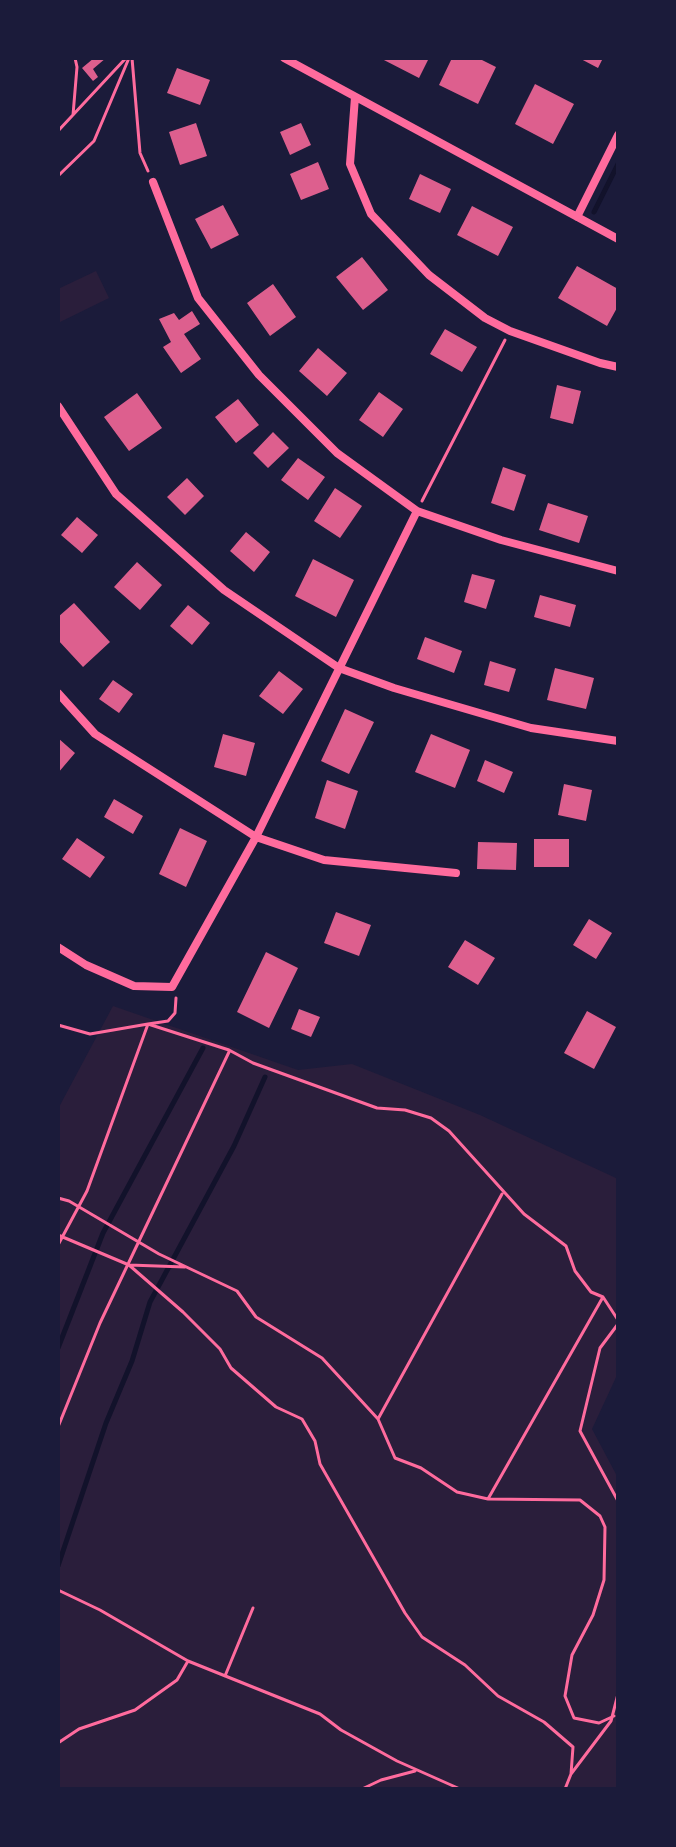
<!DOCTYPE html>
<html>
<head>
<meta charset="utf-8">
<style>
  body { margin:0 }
  #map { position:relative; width:676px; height:1847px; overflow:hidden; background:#1b1b3a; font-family:Manrope,sans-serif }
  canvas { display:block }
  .frame { position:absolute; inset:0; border:60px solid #1b1b3a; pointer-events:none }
</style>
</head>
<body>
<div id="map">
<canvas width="676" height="1847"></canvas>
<div class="frame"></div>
</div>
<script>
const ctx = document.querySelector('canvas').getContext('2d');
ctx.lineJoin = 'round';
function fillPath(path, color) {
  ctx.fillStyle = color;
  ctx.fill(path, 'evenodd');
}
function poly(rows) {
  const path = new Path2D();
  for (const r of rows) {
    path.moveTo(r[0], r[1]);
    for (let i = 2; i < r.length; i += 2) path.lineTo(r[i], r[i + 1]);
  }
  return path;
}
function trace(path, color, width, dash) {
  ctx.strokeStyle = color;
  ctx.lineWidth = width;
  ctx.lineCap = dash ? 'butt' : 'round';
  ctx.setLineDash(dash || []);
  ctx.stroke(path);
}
fillPath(poly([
  [96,271,109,298,58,323,58,289],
  [113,1006,298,1070,352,1064,480,1115,618,1179,618,1373,592,1429,618,1478,618,1789,58,1789,58,1109]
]), '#2a1e3b');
trace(poly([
  [58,59,58,58],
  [594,212,618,164],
  [58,1348,103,1233,203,1048],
  [58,1566,106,1423,132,1361,150,1302,234,1146,265,1077]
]), '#12122b', 5);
fillPath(poly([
  [94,58,106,58,93,69,98,77,93,81,82,68],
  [380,58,429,58,419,78],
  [452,58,478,58,496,67,478,104,439,85],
  [579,58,603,58,598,68],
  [177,68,210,80,200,105,167,93],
  [535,84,574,104,553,144,515,124],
  [196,123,207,156,180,165,169,132],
  [301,123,311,145,290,155,280,132],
  [318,162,329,189,301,200,290,174],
  [420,174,451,189,440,213,409,199],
  [223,205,239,235,211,249,195,219],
  [472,206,513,227,498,256,457,235],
  [362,257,388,290,363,310,336,277],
  [577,266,618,289,618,306,607,326,558,298],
  [273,284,296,317,270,336,247,303],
  [192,311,200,324,184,334,201,359,181,373,163,347,171,342,159,319,174,313,179,320],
  [445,329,477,347,462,372,430,354],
  [318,348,347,373,327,396,299,371],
  [557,385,581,391,573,424,550,418],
  [379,392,403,409,383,437,359,420],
  [137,393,162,428,129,451,104,417],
  [238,399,259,425,236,443,215,417],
  [273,432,289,448,268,468,253,453],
  [298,458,325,477,308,500,281,480],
  [503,467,526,475,514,511,491,503],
  [187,478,204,496,185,515,167,497],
  [335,488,362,506,340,538,314,521],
  [548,503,588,516,579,543,539,530],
  [77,517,98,535,82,553,61,535],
  [246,532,270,552,254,572,230,551],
  [313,559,354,580,336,617,295,596],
  [137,562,162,585,140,610,114,587],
  [472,574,495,580,486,609,464,602],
  [540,595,576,605,570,627,534,617],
  [74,603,110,642,83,667,58,640,58,617],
  [188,605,210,623,192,645,170,626],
  [425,637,462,651,454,673,417,659],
  [490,661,516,669,509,692,484,685],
  [555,668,594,678,586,709,547,700],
  [279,671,303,689,283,714,259,696],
  [113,680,133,694,119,713,99,699],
  [345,709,374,722,349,774,321,761],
  [223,734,255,743,246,776,214,767],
  [431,734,470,750,455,788,415,772],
  [58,738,75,753,58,773],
  [485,760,513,772,504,793,477,781],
  [327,780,358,791,345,829,315,818],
  [564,784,592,790,586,821,558,815],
  [114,799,143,816,133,834,104,817],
  [180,828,207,841,186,887,159,874],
  [77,838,105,857,90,878,62,859],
  [534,839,569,839,569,867,534,867],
  [478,842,517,843,516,870,477,869],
  [336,912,371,925,359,956,324,943],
  [589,919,612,933,596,959,573,945],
  [465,940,495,958,478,985,448,967],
  [266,952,298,968,269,1028,237,1012],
  [299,1009,320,1017,311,1037,291,1029],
  [587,1011,616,1027,594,1069,564,1053]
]), '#dd5f8e');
trace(poly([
  [132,58,140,153,148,171],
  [73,115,77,67,75,58],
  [58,131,126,58],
  [58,176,94,141,129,58],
  [422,501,505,340],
  [58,1025,90,1034,148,1024,229,1050,253,1063,377,1108,405,1110,431,1118,449,1131,524,1214,566,1246,575,1271,591,1292,603,1297,618,1320],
  [58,1198,69,1201,159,1254,237,1291,256,1317,322,1358,378,1419,395,1458,421,1468,457,1492,488,1499,580,1500,600,1516,605,1527,604,1580,593,1615,572,1655,565,1696,574,1718,599,1723,614,1716],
  [58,1235,129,1265,183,1312,220,1349,231,1368,276,1407,302,1419,315,1441,320,1464,405,1613,422,1637,465,1665,498,1696,544,1722,573,1747,571,1774,565,1789],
  [58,1245,87,1191,148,1024,168,1021,175,1013,176,998],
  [129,1265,185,1267],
  [618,1324,600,1348,580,1431,618,1501],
  [378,1419,502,1194],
  [58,1427,100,1323,229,1052],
  [488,1499,603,1297],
  [58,1590,100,1610,188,1661,320,1714,341,1730,397,1761,460,1789],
  [225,1676,253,1608],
  [58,1743,79,1729,135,1710,177,1680,188,1661],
  [571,1774,611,1721,618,1694],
  [362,1789,381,1780,415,1771]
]), '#ff6b9d', 3);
trace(poly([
  [284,58,618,239],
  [355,97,350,164,371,214,429,275,485,318,510,331,600,363,618,367],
  [153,182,198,298,259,375,337,453,417,511,501,540,618,571],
  [577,217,618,135],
  [58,406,116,494,224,590,339,668,394,688,531,728,618,741],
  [58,693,95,734,256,837,324,860,456,873],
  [58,947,86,965,134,986,172,987,256,837,417,511]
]), '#ff6b9d', 8);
</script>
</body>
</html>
